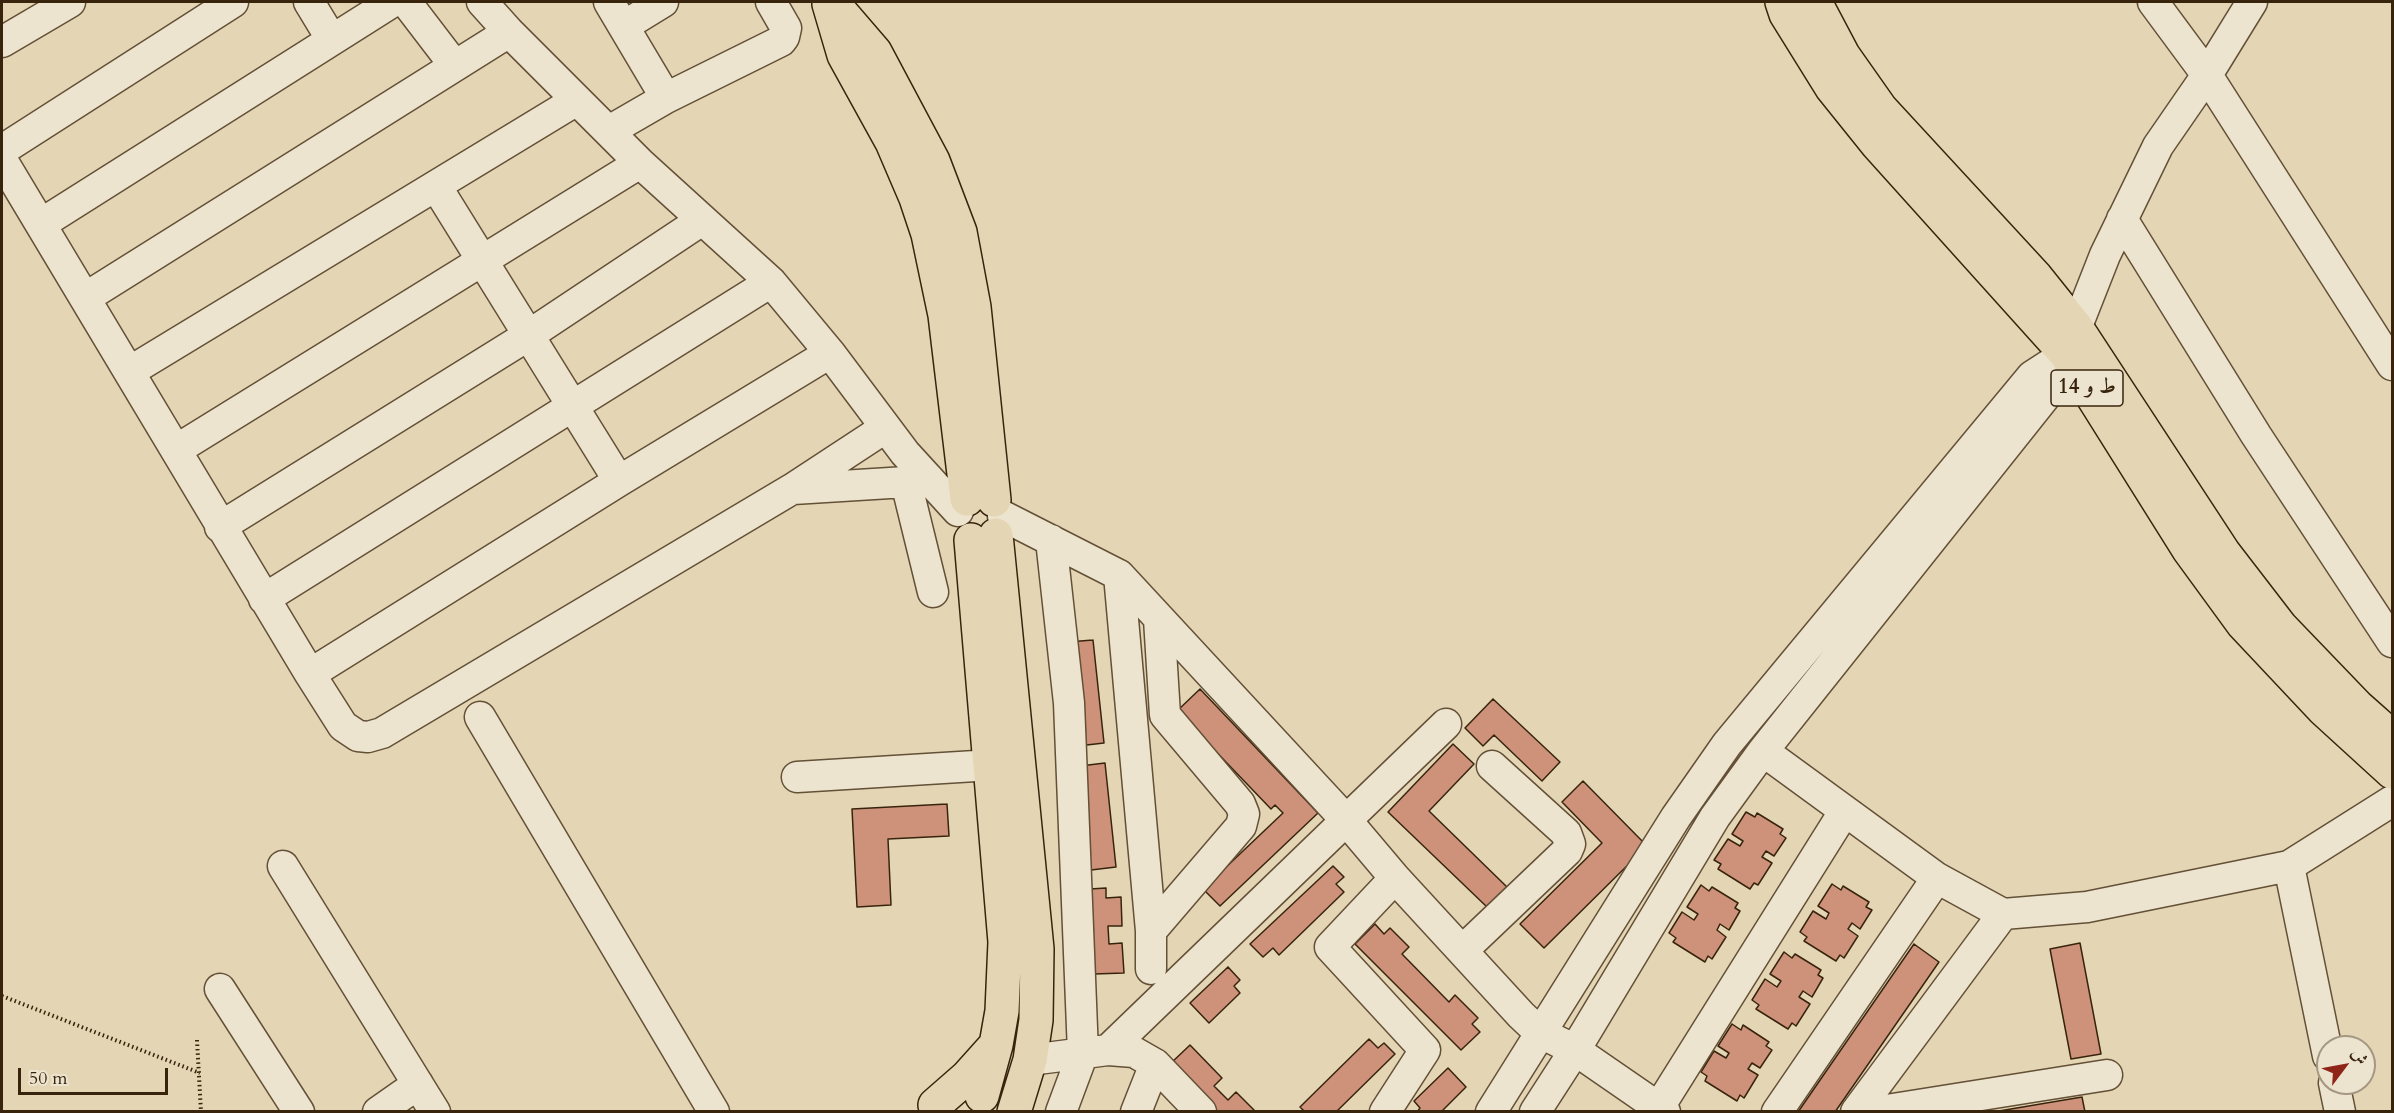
<!DOCTYPE html>
<html>
<head>
<meta charset="utf-8">
<style>
  body { margin:0 }
  #map { position:relative; width:2394px; height:1113px; overflow:hidden; background:#e4d6b5; font-family:Cardo,Amiri,serif }
  canvas { display:block }
  .frame { position:absolute; inset:0; border:3px solid #38240d; pointer-events:none }
  .north { position:absolute; left:2316px; top:1035px; width:60px; height:60px; box-sizing:border-box; background:#ede4cf; border:2px solid #a59781; border-radius:50%; rotate:58deg; font-size:16px; font-weight:700; line-height:24px; text-align:center; color:#38240d }
  .north::after { content:''; display:block; margin:auto; width:21px; height:27px; background:#8f2418; clip-path:polygon(50% 0,100% 100%,50% 72%,0 100%) }
  .scale { position:absolute; left:18px; top:1068px; width:150px; height:27px; box-sizing:border-box; border:3px solid #38240d; border-top:0; padding-left:8px; font-size:18px; line-height:21px; white-space:nowrap; color:#38240d; -webkit-text-stroke:4px #ede4cf; paint-order:stroke }
</style>
</head>
<body>
<div id="map">
<canvas width="2394" height="1113"></canvas>
<div class="frame"></div>
<div class="north">ش</div>
<div class="scale">50 m</div>
</div>
<script>
const ctx = document.querySelector('canvas').getContext('2d');
ctx.lineJoin = 'round';
function fillPath(path, color) {
  ctx.fillStyle = color;
  ctx.fill(path, 'evenodd');
}
function poly(rows) {
  const path = new Path2D();
  for (const r of rows) {
    path.moveTo(r[0], r[1]);
    for (let i = 2; i < r.length; i += 2) path.lineTo(r[i], r[i + 1]);
  }
  return path;
}
function trace(path, color, width, dash) {
  ctx.strokeStyle = color;
  ctx.lineWidth = width;
  ctx.lineCap = dash ? 'butt' : 'round';
  ctx.setLineDash(dash || []);
  ctx.stroke(path);
}
function write(font, color, halo, rows, align = 'center') {
  ctx.font = font + ' Cardo,Amiri,serif';
  ctx.lineWidth = 4.5;
  ctx.setLineDash([]);
  ctx.textBaseline = 'middle';
  ctx.strokeStyle = halo;
  ctx.fillStyle = color;
  for (const [text, x, y, turn = 0] of rows) {
    ctx.save();
    ctx.translate(x, y);
    ctx.rotate((+turn || 0) * Math.PI / 180);
    ctx.textAlign = isNaN(turn) ? turn : align;
    if (halo) ctx.strokeText(text, 0, 0);
    ctx.fillText(text, 0, 0);
    ctx.restore();
  }
}
const building = poly([
  [1093,640,1104,743,1078,746,1068,642,1093,640],
  [1200,689,1318,813,1220,906,1203,889,1283,813,1275,805,1271,809,1177,711,1200,689],
  [1493,699,1560,762,1542,781,1494,735,1483,746,1465,728,1493,699],
  [1453,744,1474,764,1429,811,1507,887,1487,907,1388,812,1453,744],
  [1105,763,1116,867,1091,870,1080,766,1105,763],
  [1583,781,1647,846,1544,948,1520,924,1602,843,1562,802,1583,781],
  [947,804,949,836,888,839,891,905,857,907,852,809,947,804],
  [1746,812,1755,817,1757,813,1783,829,1780,834,1786,838,1774,856,1766,851,1762,857,1772,863,1758,885,1754,883,1750,889,1718,869,1721,864,1714,860,1728,839,1740,846,1743,841,1732,834,1746,812],
  [1333,866,1344,877,1336,884,1344,892,1279,955,1273,948,1263,957,1250,944,1333,866],
  [1832,884,1841,890,1843,886,1869,902,1866,907,1872,910,1860,929,1852,923,1848,929,1858,936,1844,958,1840,955,1836,961,1804,941,1807,937,1800,932,1813,911,1826,919,1829,913,1818,906,1832,884],
  [1701,885,1709,891,1712,887,1738,903,1735,908,1740,911,1729,930,1720,924,1717,930,1726,937,1712,959,1708,956,1705,962,1673,942,1676,938,1669,933,1682,912,1694,920,1698,914,1687,907,1701,885],
  [1106,888,1106,898,1121,897,1122,926,1108,926,1109,944,1122,943,1124,973,1094,974,1090,889,1106,888],
  [1375,924,1384,934,1390,928,1409,947,1402,954,1449,1002,1455,995,1478,1018,1472,1024,1480,1032,1461,1050,1355,944,1375,924],
  [2080,943,2101,1054,2071,1059,2050,949,2080,943],
  [1914,944,1939,962,1835,1112,1798,1112,1914,944],
  [1784,952,1792,958,1795,954,1821,970,1818,975,1823,978,1812,997,1803,991,1799,997,1810,1004,1796,1026,1792,1023,1788,1029,1756,1009,1759,1005,1752,1000,1765,979,1777,987,1781,981,1770,974,1784,952],
  [1228,967,1240,980,1234,986,1240,993,1209,1023,1190,1003,1228,967],
  [1732,1024,1741,1030,1743,1025,1769,1042,1766,1046,1772,1050,1760,1068,1752,1063,1748,1069,1758,1075,1744,1098,1740,1095,1737,1101,1705,1081,1707,1076,1701,1072,1714,1051,1726,1058,1729,1053,1718,1046,1732,1024],
  [1369,1039,1378,1048,1384,1043,1395,1054,1336,1112,1305,1112,1300,1107,1369,1039],
  [1190,1045,1222,1078,1214,1086,1228,1100,1236,1092,1256,1112,1218,1112,1170,1064,1190,1045],
  [1448,1068,1466,1087,1441,1112,1417,1112,1420,1108,1414,1101,1448,1068],
  [2082,1097,2085,1112,1993,1112,2082,1097]
]);
fillPath(building, '#ce927b');
trace(building, '#38240d', 1.5);
const minor = poly([
  [309,2,332,40],
  [406,2,455,66],
  [482,2,509,32,640,163,771,282,830,353,905,453,958,511],
  [609,2,666,98],
  [2153,2,2207,75,2392,365],
  [624,26,663,2],
  [2,42,70,2],
  [609,131,666,98,781,41,784,37,786,28,771,2],
  [2,150,233,2],
  [2,160,310,674,343,726,358,736,368,737,382,733,792,489,885,428],
  [436,186,619,481],
  [2122,219,2256,435,2392,642],
  [41,224,392,2],
  [85,298,509,32],
  [129,372,577,100],
  [176,450,640,163],
  [906,482,933,592],
  [793,489,906,482,928,478],
  [1003,516,1119,575,1346,820,1395,878,1521,1015,1539,1032,1575,1050,1665,1112],
  [220,527,529,335,702,220],
  [1051,540,1069,703,1083,1053,1061,1112],
  [1119,575,1151,931,1151,969],
  [264,599,771,282],
  [310,674,619,481,830,353],
  [480,717,714,1112],
  [1763,751,1937,878,2003,914,2087,907,2289,866,2392,801],
  [797,777,992,765],
  [283,866,435,1112],
  [2289,866,2328,1056],
  [1151,931,1241,826,1244,814,1240,804,1165,715,1159,619],
  [1463,950,1567,851,1570,844,1566,833,1492,766],
  [220,989,299,1112],
  [1108,1050,1446,724],
  [1030,1060,1108,1050,1134,1052,1155,1064,1201,1112],
  [2334,1083,2340,1112],
  [378,1112,418,1084],
  [1136,1112,1155,1064],
  [1385,1112,1425,1050,1330,947,1395,878],
  [1491,1112,1676,817,1727,744,2032,376,2066,354],
  [1535,1112,1575,1050,1715,817,1763,751,2048,393,2066,354,2105,255,2158,146,2207,75,2252,2],
  [1656,1112,1844,812],
  [1777,1112,1937,878],
  [1856,1112,2003,914],
  [1874,1112,2107,1075]
]);
const major = poly([
  [832,2,875,52,933,161,960,232,974,307,994,500],
  [1782,2,1786,14,1832,88,1877,144,2066,354,2189,550,2243,624,2323,709,2392,772],
  [1815,2,1843,55,1881,109,2036,277,2076,327,2224,553,2281,627,2357,706,2392,737],
  [829,4,844,55,892,142,916,198,928,234,945,315,967,499],
  [996,535,1037,949,1036,1020,1030,1060,1014,1112],
  [971,540,1005,942,1002,1011,996,1045,982,1096],
  [935,1105,967,1077,993,1048]
]);
trace(minor, '#635037', 33);
trace(major, '#38240d', 36);
trace(poly([
  [2,996,200,1073],
  [197,1040,201,1112]
]), '#38240d', 4, [1.5, 3]);
trace(minor, '#ede4cf', 30);
trace(major, '#e4d6b5', 33);
for (const [x, y, w] of [
  [2087,388,72]
]) {
  const box = new Path2D();
  box.roundRect(x - w / 2, y - 18, w, 36, 4.5);
  ctx.fillStyle = '#ede4cf';
  ctx.fill(box);
  trace(box, '#38240d', 1.5);
}
write('bold 21px', '#38240d', null, [
  ["ط و 14",2087,388]
]);
</script>
</body>
</html>
